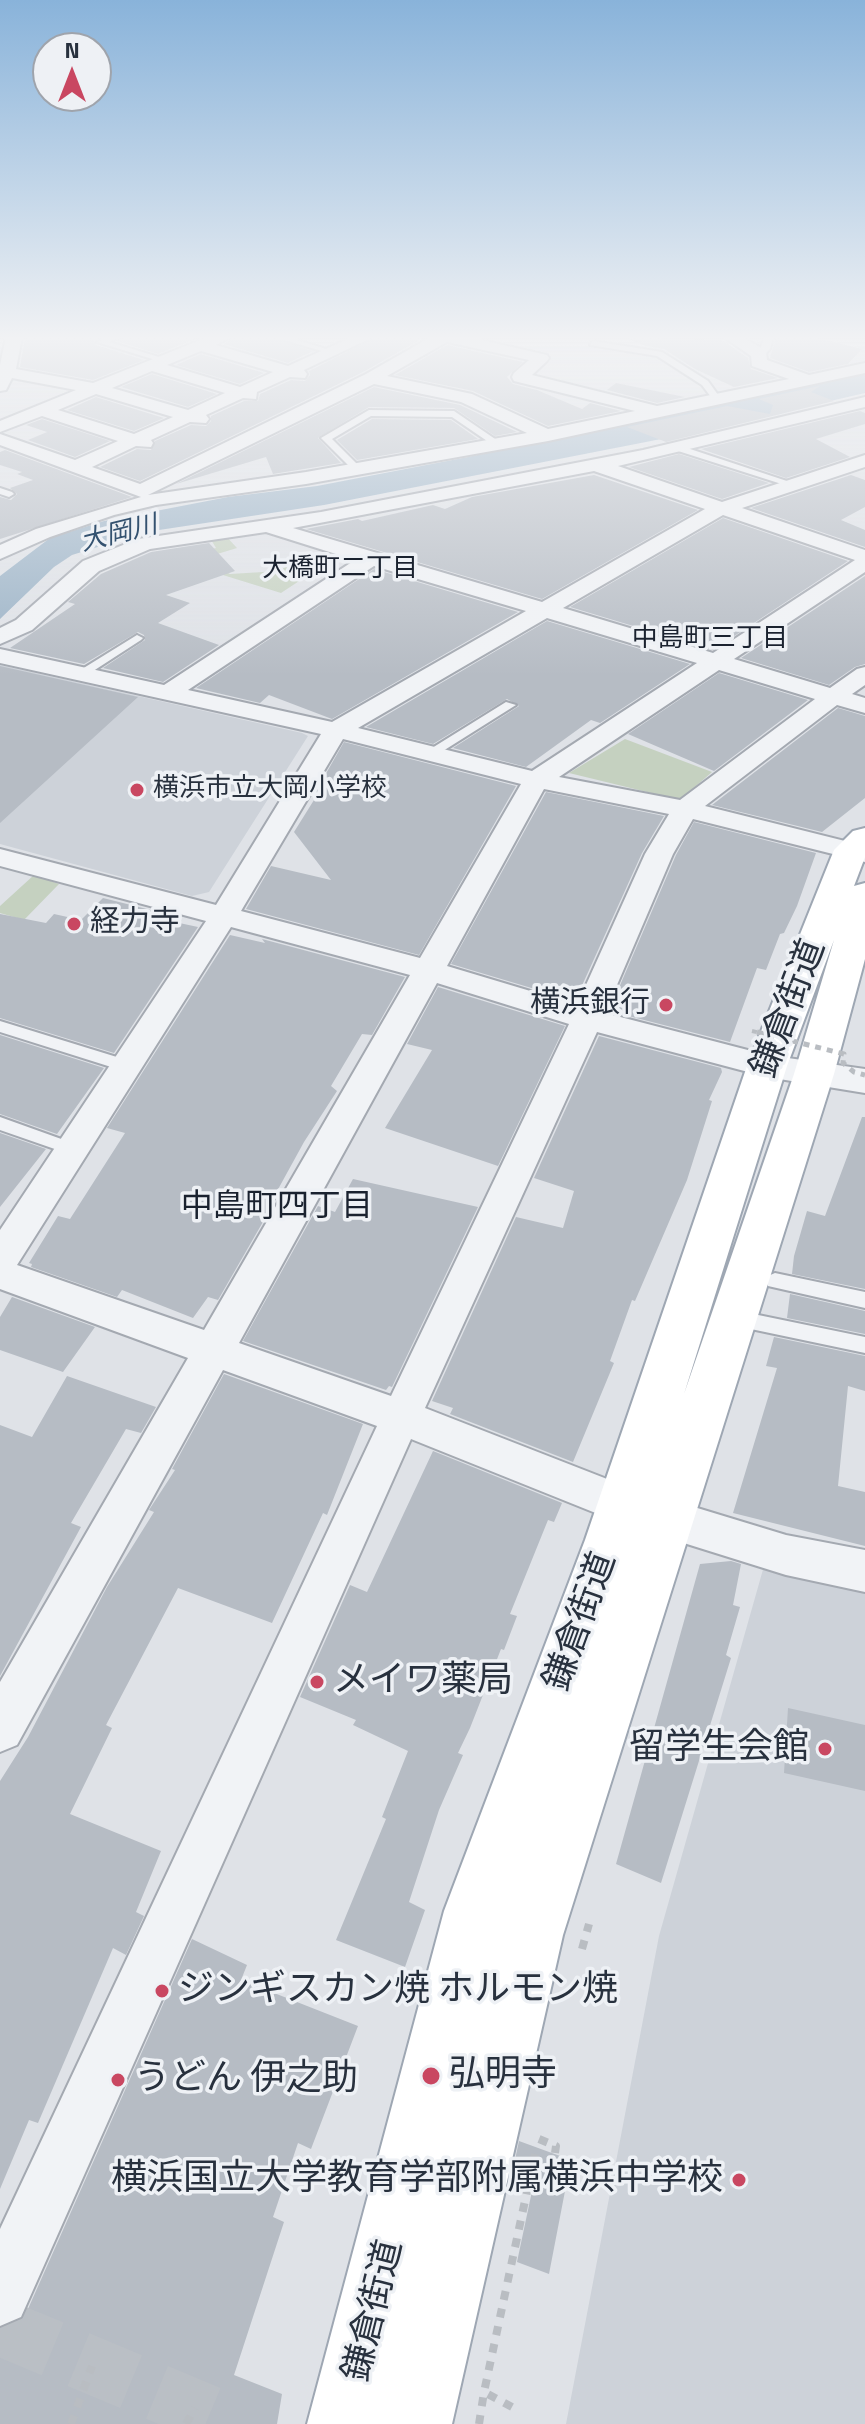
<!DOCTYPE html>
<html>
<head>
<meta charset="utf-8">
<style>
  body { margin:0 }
  #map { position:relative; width:865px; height:2424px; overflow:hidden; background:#dfe2e7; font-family:"Titillium Web",sans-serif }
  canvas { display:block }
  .north { position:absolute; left:32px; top:32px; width:80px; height:80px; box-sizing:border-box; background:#eef1f5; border:2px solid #9fa4ac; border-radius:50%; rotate:0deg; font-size:22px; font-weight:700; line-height:32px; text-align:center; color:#28313e }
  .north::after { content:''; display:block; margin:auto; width:28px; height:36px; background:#c94761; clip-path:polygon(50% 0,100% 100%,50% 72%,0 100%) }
</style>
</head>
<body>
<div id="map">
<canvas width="865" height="2424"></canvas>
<div class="north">N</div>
</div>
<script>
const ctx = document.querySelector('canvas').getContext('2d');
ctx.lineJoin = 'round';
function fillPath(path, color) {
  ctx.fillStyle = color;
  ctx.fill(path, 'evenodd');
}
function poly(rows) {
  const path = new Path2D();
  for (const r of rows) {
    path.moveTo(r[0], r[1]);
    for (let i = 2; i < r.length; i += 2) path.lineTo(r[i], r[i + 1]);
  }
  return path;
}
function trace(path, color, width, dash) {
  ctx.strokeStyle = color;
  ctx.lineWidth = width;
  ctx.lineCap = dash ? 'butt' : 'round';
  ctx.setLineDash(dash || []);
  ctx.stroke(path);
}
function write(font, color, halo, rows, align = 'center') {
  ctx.font = font + ' "Titillium Web","Noto Sans JP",sans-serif';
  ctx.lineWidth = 7;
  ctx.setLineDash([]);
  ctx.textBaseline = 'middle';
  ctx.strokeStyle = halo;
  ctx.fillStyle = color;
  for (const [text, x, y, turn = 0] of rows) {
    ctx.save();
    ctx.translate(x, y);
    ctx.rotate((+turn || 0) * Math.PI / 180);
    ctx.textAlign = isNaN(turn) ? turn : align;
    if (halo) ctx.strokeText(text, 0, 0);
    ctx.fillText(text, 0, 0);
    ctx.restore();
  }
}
fillPath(poly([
  [0,665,302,733,308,736,209,892,192,896,0,844],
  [764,1566,865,1588,865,2424,566,2424,659,1936]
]), '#cdd2d9');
fillPath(poly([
  [225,535,237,548,201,559,230,574,279,571,303,556,322,566,281,593,184,563,181,556,216,548,210,538],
  [625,739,712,772,680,800,569,773],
  [34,875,59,884,24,920,0,913,0,906]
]), '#c5d1c0');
fillPath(poly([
  [865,372,865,393,697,432,324,505,146,532,72,555,54,567,0,619,0,576,50,538,104,521,228,497,317,486,468,457]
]), '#9ab2c6');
fillPath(poly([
  [25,337,101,337,94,341,96,345,144,360,93,380,20,367],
  [122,337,200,337,158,354,117,341],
  [233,337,271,337,313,351,288,363,224,344],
  [376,337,425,337,365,371,140,481,100,467,137,449,151,450,155,441,191,425,206,426,211,421,211,416,244,401,258,401,260,394,291,380,305,381,310,375,309,371],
  [625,337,722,340,748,358,751,369,778,378,734,387,695,369,664,349,646,346],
  [776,337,813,337,862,349,848,364,809,372,770,358],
  [447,345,523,362,507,377,513,384,537,390,582,409,590,403,621,411,548,426,473,391,395,375],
  [201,354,264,373,240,384,176,365],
  [152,374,217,394,188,407,121,387],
  [616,383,685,397,657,403,607,390],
  [820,386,811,392,834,401,666,442,627,427,727,406,770,414,773,405,759,399],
  [374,387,460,405,517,432,495,436,454,408,369,407,318,438,341,463,273,474,266,457,176,484],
  [96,397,164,418,134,431,67,410],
  [860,411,865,413,865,424,816,439,850,457,786,478,701,449],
  [42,419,110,441,75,457,28,440,47,432,26,425],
  [372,419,451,420,478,439,357,460,337,440],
  [5,450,132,497,0,539,0,497,11,500,17,494,10,488,33,480,17,474,22,472,0,465,0,452],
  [679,454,769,483,722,499,629,467],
  [594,475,698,510,542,599,306,529,358,519,362,521,433,505,445,509,472,497],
  [851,475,865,480,865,507,841,520,865,530,865,547,751,508],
  [723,518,848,561,713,650,570,607],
  [209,543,235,571,166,595,190,603,158,623,219,645,163,682,103,668,145,640,144,635,138,632,84,664,10,648,75,604,68,602,101,574,151,552],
  [374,569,518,612,332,719,269,695,260,703,196,688],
  [865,576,865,664,855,667,829,685,741,658],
  [547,621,690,664,600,723,591,720,526,767,453,748,519,706,507,699,433,744,366,727],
  [0,666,138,697,0,823],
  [719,673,808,700,714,771,628,734],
  [838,708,865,716,865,798,822,832,712,805],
  [344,742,516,786,419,955,246,909,271,866,331,880,294,832,319,792,316,791],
  [546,792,664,816,642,853,575,1001,451,964],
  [694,822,816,853,797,906,784,933,780,934,766,970,757,968,730,1042,609,1011,676,855],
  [103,898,159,912,156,918,198,927,114,1053,0,1018,0,914,46,923,54,914,81,920],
  [230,935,265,943,262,939,405,977,372,1035,362,1034,331,1086,337,1091,304,1142,276,1193,279,1194,218,1300,208,1297,193,1318,122,1290,117,1297,31,1267,32,1264,29,1263,58,1216,70,1219,125,1133,107,1128],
  [438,987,565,1026,498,1166,385,1128,432,1050,407,1044],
  [0,1035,104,1068,57,1134,0,1114],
  [599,1036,721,1068,722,1072,709,1100,712,1101,687,1180,635,1301,632,1300,610,1361,614,1363,573,1462,450,1414,453,1408,432,1401,516,1217,563,1228,574,1191,534,1178],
  [862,1117,865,1117,865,1289,792,1274,794,1256,807,1211,825,1216],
  [0,1133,46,1149,0,1207],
  [353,1179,478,1207,392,1387,389,1386,386,1390,243,1341,318,1206,335,1212],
  [790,1294,865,1311,865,1334,787,1318],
  [12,1297,95,1327,63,1372,0,1350,0,1317],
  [774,1337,865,1356,865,1391,848,1386,838,1486,865,1492,865,1546,733,1513,777,1368,766,1366],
  [224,1374,363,1424,327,1515,323,1513,272,1623,178,1588,106,1725,112,1728,70,1814,161,1851,136,1912,144,1916,126,1955,113,1948,38,2123,29,2120,0,2189,0,1781,28,1737,107,1587,154,1512,149,1510,175,1470,172,1469],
  [67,1376,156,1407,141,1433,126,1429,71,1523,81,1527,0,1676,0,1425,32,1437],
  [433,1451,562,1503,554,1522,548,1520,510,1614,517,1616,504,1650,501,1649,470,1728,458,1753,463,1755,439,1810,409,1902,425,1910,405,1967,336,1940,386,1819,382,1817,408,1751,353,1725,356,1720,300,1697,350,1585,367,1592],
  [731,1561,741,1564,733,1605,740,1607,726,1655,731,1658,661,1883,616,1864,700,1564],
  [788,1708,865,1725,865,1791,784,1773],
  [192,1939,247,1965,241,1980,358,2026,311,2149,298,2143,273,2217,284,2222,234,2375,282,2394,277,2424,0,2424,0,2329,24,2318],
  [519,2141,571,2160,549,2274,517,2262,535,2177,513,2169]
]), '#b6bcc4');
trace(poly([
  [0,2327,233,2424]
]), '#babfc5', 57, [57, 28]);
const lane = poly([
  [108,337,119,337,109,342,169,360,162,362,97,342,108,337],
  [274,337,287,337,336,352,332,354,274,337],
  [765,337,773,337,770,349,763,356,757,356,765,337],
  [593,341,662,352,708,381,721,399,714,401,702,385,657,356,590,345,593,341],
  [369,410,454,411,501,443,493,445,452,417,371,416,332,439,361,468,353,470,321,438,369,410],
  [675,446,681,446,799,485,791,487,675,450,675,446],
  [0,488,12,492,14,494,9,497,0,494,0,488],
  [137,635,143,638,141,640,84,677,74,674,137,635],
  [506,702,516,705,435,756,424,753,506,702],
  [0,1021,133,1062,135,1066,127,1072,0,1032,0,1021],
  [0,1117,78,1145,81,1149,72,1155,0,1130,0,1117],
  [775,1273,865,1292,865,1308,768,1286,766,1281,768,1276,775,1273],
  [734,1310,865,1337,865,1353,727,1324,724,1318,727,1312,734,1310]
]);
const street = poly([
  [6,337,22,337,16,369,93,383,208,337,230,337,216,345,288,366,352,337,373,337,304,370,307,374,305,378,290,377,257,392,256,399,243,398,206,415,209,419,206,423,190,422,151,440,153,443,151,447,136,446,92,467,140,484,366,374,431,337,468,337,547,355,549,358,547,361,532,375,657,406,789,379,752,366,751,356,724,337,743,337,766,351,767,360,809,375,865,363,865,373,548,441,306,484,156,505,114,515,50,537,0,559,0,545,36,529,141,497,0,445,0,434,75,460,118,441,42,416,0,432,0,421,76,390,12,378,6,390,0,391,0,365,6,337],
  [447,342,529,360,514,373,512,377,514,381,635,411,548,429,472,394,387,376,447,342],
  [201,351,273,372,240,387,167,365,201,351],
  [152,371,225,393,188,410,112,388,152,371],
  [374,384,461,402,527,433,306,472,148,495,374,384],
  [96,394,173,417,134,434,58,410,96,394],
  [865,397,865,407,618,466,722,502,865,455,865,467,742,508,865,550,865,572,734,659,830,688,857,669,865,667,865,685,852,694,865,698,865,713,837,705,705,806,865,846,865,862,693,819,673,854,605,1013,767,1055,865,1069,865,1093,767,1077,597,1032,425,1408,625,1486,786,1535,865,1550,865,1592,786,1575,623,1524,411,1439,21,2317,0,2326,0,2229,377,1426,223,1370,17,1745,0,1752,0,1682,188,1358,0,1289,0,1230,206,921,0,866,0,849,216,905,321,734,0,663,0,649,164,685,355,560,266,532,150,549,99,571,32,630,0,644,0,628,16,620,83,561,138,539,321,512,643,450,865,397],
  [594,471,705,509,542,602,293,528,594,471],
  [723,515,855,560,713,653,563,608,723,515],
  [374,566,526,611,332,722,188,690,374,566],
  [547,618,697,663,532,771,358,728,547,618],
  [719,670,815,699,680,800,559,777,719,670],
  [343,739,521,784,420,958,241,911,343,739],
  [544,789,669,814,645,854,577,1005,447,966,544,789],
  [231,927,410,975,204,1330,17,1265,231,927],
  [437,983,569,1024,391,1396,239,1343,437,983]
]);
const primary = poly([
  [865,828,865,857,854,886,865,883,865,959,834,1074,563,1935,452,2424,307,2424,444,1911,585,1540,747,1066,834,850,853,831,865,828],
  [834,940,794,1074,684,1394,787,1066,834,940]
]);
trace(lane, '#a4a9b1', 4);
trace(street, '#a4a9b1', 4);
trace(primary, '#9ea7b3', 4);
trace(poly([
  [582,1949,589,1924],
  [539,2139,556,2146,555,2153],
  [512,2407,484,2392,535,2154],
  [71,2424,92,2366],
  [186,2424,195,2408],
  [479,2424,484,2392]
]), '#b9bdc2', 8, [9, 9]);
fillPath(lane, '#f1f3f6');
fillPath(street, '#f1f3f6');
fillPath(primary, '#fff');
trace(poly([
  [752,1031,765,1034]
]), '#b9bdc2', 4, [5, 5]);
trace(poly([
  [757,1032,844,1054,843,1063,854,1072,865,1075]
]), '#b9bdc2', 5, [6, 6]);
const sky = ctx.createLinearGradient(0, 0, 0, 676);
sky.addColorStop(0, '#89b3da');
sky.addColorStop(0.5, '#f1f2f4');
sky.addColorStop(1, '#f1f2f400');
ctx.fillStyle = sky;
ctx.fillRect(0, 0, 865, 676);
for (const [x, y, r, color] of [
  [137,790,8,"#c94761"],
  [74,924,8,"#c94761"],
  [666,1005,8,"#c94761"],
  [317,1682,8,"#c94761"],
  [825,1749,8,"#c94761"],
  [162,1991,8,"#c94761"],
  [431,2076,10,"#c94761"],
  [118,2080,8,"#c94761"],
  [739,2180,8,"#c94761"]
]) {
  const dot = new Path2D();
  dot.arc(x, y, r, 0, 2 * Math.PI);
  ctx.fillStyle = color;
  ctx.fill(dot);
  trace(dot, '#eef1f5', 3);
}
write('italic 26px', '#345270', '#eef1f5', [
  ["大岡川",119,535,-14]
]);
write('26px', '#1a222f', '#eef1f5', [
  ["大橋町二丁目",340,570],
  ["中島町三丁目",710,640]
]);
write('26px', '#28313e', '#eef1f5', [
  ["横浜市立大岡小学校",153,790]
], 'left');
write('30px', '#28313e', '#eef1f5', [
  ["経力寺",90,924],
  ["横浜銀行",650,1005,"right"]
], 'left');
write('32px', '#1a222f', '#eef1f5', [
  ["中島町四丁目",277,1208]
]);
write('36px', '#28313e', '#eef1f5', [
  ["鎌倉街道",790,1009,-69],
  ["鎌倉街道",582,1622,-70],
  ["鎌倉街道",375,2311,-76]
]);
write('36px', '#28313e', '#eef1f5', [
  ["メイワ薬局",333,1682],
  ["留学生会館",809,1749,"right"],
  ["ジンギスカン焼 ホルモン焼",178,1991],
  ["弘明寺",449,2076],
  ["うどん 伊之助",134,2080],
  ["横浜国立大学教育学部附属横浜中学校",723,2180,"right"]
], 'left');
</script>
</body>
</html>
